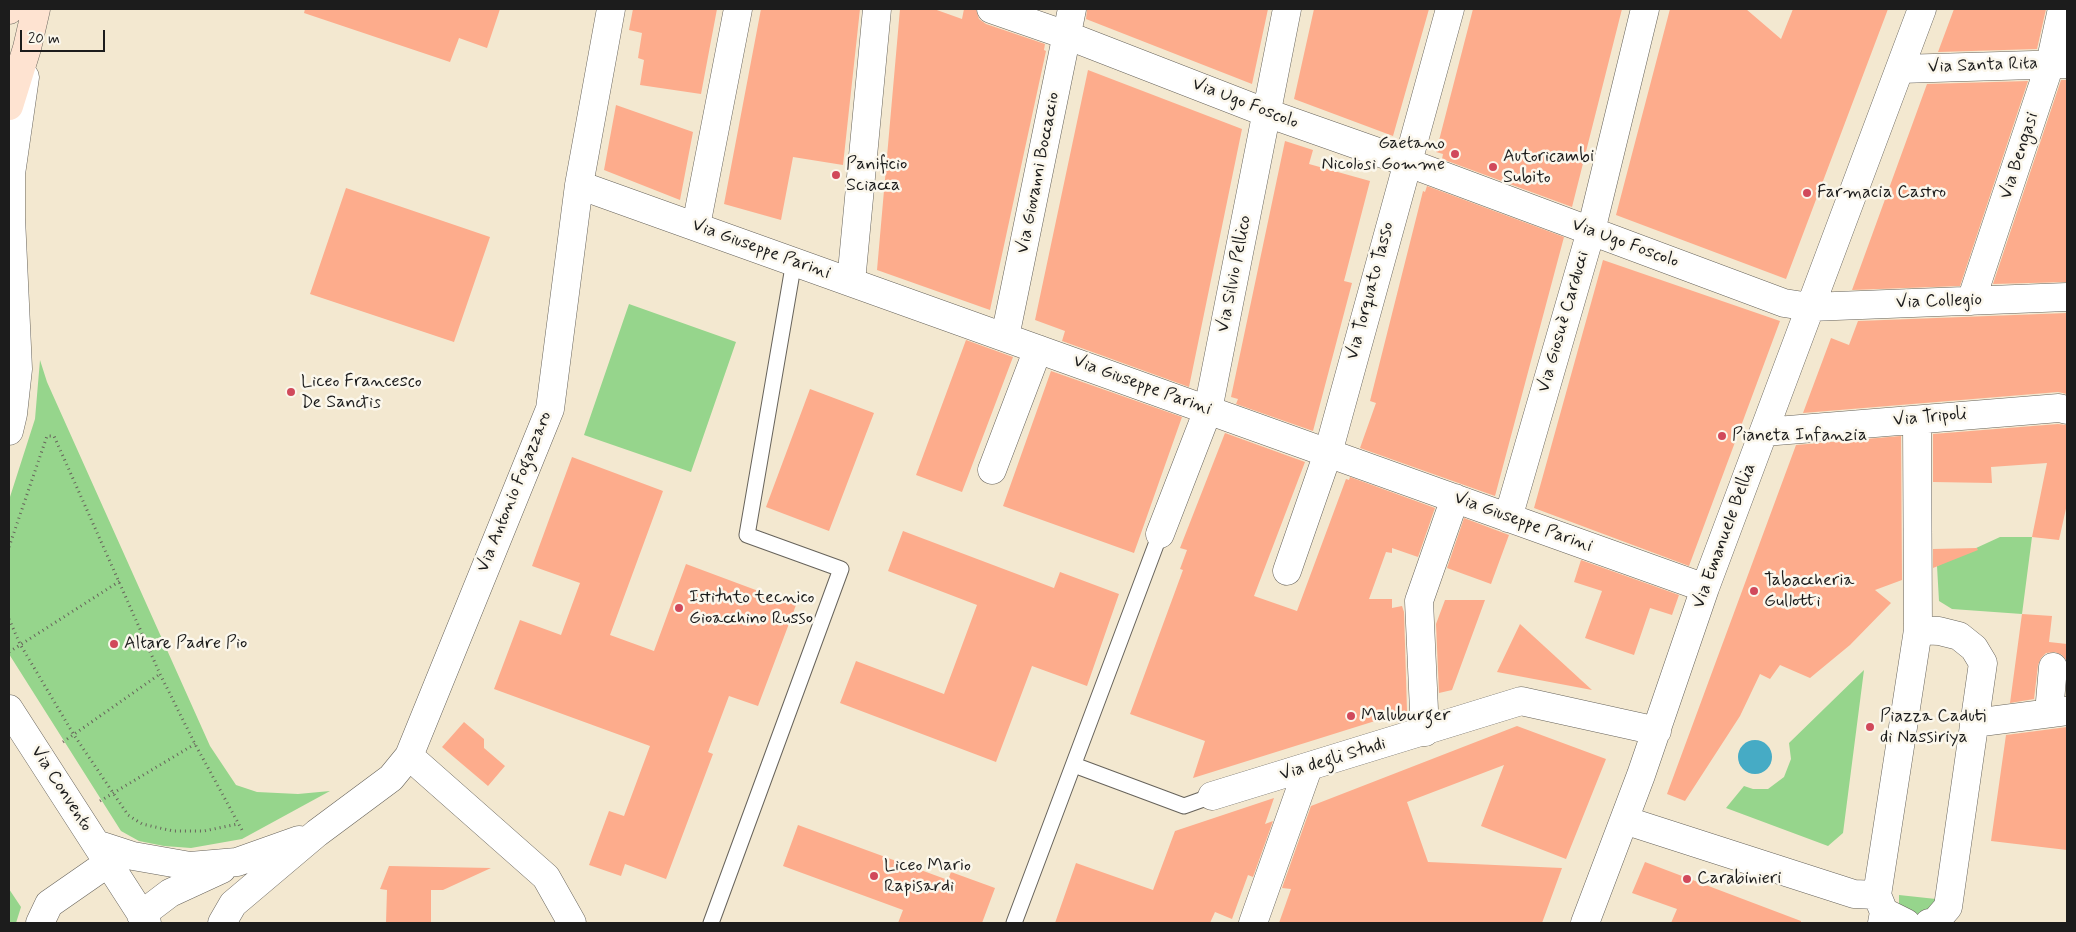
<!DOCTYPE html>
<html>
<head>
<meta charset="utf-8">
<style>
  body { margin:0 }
  #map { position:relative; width:2076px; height:932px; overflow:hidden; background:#f3e8d0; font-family:Mynerve,sans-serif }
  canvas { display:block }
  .frame { position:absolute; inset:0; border:10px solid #1c1c1c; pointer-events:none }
  .scale { position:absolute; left:20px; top:30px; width:85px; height:22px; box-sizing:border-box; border:2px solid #1c1c1c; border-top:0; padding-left:6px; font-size:15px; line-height:18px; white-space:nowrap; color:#1c1c1c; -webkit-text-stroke:4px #fbf7ec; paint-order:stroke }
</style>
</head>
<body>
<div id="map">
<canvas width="2076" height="932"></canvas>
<div class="frame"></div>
<div class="scale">20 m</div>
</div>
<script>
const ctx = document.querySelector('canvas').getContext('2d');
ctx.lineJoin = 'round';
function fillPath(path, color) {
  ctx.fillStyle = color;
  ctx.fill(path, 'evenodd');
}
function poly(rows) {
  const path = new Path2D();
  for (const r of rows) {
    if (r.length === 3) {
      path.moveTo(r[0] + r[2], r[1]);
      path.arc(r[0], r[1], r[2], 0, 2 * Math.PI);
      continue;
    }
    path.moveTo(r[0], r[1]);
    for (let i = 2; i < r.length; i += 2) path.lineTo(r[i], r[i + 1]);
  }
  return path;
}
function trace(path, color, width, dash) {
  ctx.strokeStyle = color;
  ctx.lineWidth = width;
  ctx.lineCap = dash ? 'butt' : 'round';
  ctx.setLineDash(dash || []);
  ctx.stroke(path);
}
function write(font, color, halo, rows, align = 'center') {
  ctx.font = font + ' Mynerve,sans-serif';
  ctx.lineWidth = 5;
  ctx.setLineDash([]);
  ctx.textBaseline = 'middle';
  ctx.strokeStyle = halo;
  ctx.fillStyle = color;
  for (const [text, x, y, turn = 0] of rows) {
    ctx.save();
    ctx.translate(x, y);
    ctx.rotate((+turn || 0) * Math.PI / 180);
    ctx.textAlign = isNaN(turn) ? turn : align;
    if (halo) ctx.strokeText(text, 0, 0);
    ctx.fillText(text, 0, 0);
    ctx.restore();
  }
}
fillPath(poly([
  [629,304,736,342,691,472,584,435],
  [40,360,47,382,210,746,236,785,257,792,298,794,330,791,242,839,191,848,164,846,139,841,121,831,9,654,9,500,35,419],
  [2000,537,2032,537,2022,614,1952,609,1939,601,1937,566],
  [1864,670,1843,833,1828,846,1726,808,1744,786,1753,789,1768,789,1784,777,1791,759,1789,743],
  [9,889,21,907,16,923,9,923],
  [1899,895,1936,899,1935,907,1921,917,1912,916,1899,905]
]), '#96d58c');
fillPath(poly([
  [1755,757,17]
]), '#46abc5');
fillPath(poly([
  [305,9,500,9,487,48,459,38,450,62,304,13],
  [633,9,717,9,701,94,640,85,644,60,638,58,642,33,629,30],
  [761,9,860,9,843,165,793,157,781,220,724,204],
  [900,9,934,9,962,19,964,9,976,9,979,19,986,24,1045,44,1044,50,1046,51,990,310,877,270],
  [1087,9,1268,9,1252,84,1086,19],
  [1314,9,1429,9,1393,136,1294,99],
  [1473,9,1622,9,1572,207,1442,159,1443,154,1436,152],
  [1670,9,1746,9,1781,39,1793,9,1888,9,1786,279,1616,215],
  [1954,9,2046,9,2037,49,1938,52],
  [1088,70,1242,129,1189,387,1062,341,1065,331,1035,320],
  [2061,80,2067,80,2067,282,1993,284],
  [2028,81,1960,286,1852,290,1927,84],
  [616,105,693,132,680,200,604,170],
  [1285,141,1313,150,1309,164,1370,181,1344,281,1352,283,1313,431,1236,404,1238,399,1231,397],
  [1427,186,1564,237,1495,496,1360,448,1376,403,1370,401,1423,191,1425,192],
  [346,188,490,237,454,342,310,294],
  [1603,260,1780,321,1689,566,1534,508],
  [2067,313,2067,394,2058,392,1803,413,1831,338,1849,345,1858,321],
  [966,340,1013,357,962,492,916,475],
  [1051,371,1182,417,1134,553,1003,506],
  [810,389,874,413,829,531,766,507],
  [2058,424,2067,425,2067,504,2059,540,2032,537,2047,463,1991,467,1992,483,1933,482,1933,434],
  [1225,433,1305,462,1254,596,1297,611,1346,479,1349,480,1350,477,1435,508,1418,557,1392,548,1392,553,1386,552,1369,599,1392,599,1392,608,1402,606,1404,612,1407,711,1193,778,1205,741,1130,714,1183,570,1180,569,1187,550,1180,548],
  [1901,436,1902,580,1875,590,1891,603,1850,645,1810,678,1780,665,1770,679,1760,674,1740,716,1685,801,1667,794,1796,445],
  [572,457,663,491,610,635,654,651,686,564,796,605,758,706,729,696,708,752,713,754,666,879,625,864,621,876,589,865,609,811,624,816,650,746,494,689,520,620,561,635,580,583,532,566],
  [1464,518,1509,535,1491,584,1447,568],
  [903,531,1054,588,1060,572,1119,594,1087,686,1032,666,996,762,840,703,856,661,944,694,977,605,888,571],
  [1977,548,1978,550,1933,568,1933,549],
  [1581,560,1679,595,1672,615,1650,608,1634,655,1585,638,1602,591,1574,582],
  [1445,600,1485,600,1452,690,1439,693,1436,624],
  [2022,614,2052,616,2049,642,2067,644,2067,661,2062,655,2055,652,2046,653,2041,658,2038,665,2034,699,2010,703],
  [1520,624,1592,690,1497,672],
  [464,722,484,739,484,748,505,766,488,786,442,747],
  [1517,726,1606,759,1566,859,1481,826,1504,765,1407,802,1428,862,1562,868,1542,923,1279,923,1291,889,1282,888,1311,806],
  [2067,727,2067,850,1991,841,2006,735],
  [1274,798,1265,824,1273,821,1253,877,1248,875,1232,919,1215,912,1210,923,1055,923,1076,863,1153,890,1175,831],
  [798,825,948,880,951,872,995,888,982,923,898,923,903,910,783,866],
  [1645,862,1801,921,1801,923,1671,923,1677,909,1632,893],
  [389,866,491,868,443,890,431,890,431,923,386,923,387,890,380,889]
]), '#fdac8c');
const lane = poly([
  [1074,765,1184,806,1212,796],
  [711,923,841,569,747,535,794,261],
  [1014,923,1160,534]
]);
const street = poly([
  [991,9,1066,35,1267,113,1406,162,1784,303,1810,307,2067,297],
  [1900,69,2067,64],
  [579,185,1705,588],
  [696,226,738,9],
  [851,282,877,9],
  [1971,301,2050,64,2062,9],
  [1005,337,1072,9],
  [9,431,13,414,18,369,11,218,11,174,25,77],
  [1764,432,2059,408,2067,410],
  [992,470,1038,349],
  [1508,518,1591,231,1645,9],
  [1160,534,1208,410,1287,9],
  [1287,571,1328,453,1450,9],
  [1918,630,1939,631,1959,636,1974,648,1983,663,1948,907,1935,922,1929,923],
  [9,709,147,923],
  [2049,713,2053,667],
  [1974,723,2067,711],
  [1425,732,1419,601,1455,498],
  [409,756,546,877,572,923],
  [1212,796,1521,701,1657,731],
  [1624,820,1854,894,1877,895],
  [96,844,133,856,190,866,237,862,299,840],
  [1884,912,1906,923],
  [141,915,170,893,222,869],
  [40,923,49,904,108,863],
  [222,923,233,904,317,833,391,778,409,756,550,409,579,185,611,9],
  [1253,923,1308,768],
  [1585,923,1641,775,1705,588,1922,9],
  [1882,923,1884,912,1877,895,1918,630,1917,420]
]);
const secondary = poly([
  [9,10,9,9],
  [9,106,27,48,36,9]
]);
trace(lane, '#67635b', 17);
trace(street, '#67635b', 29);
trace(secondary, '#67635b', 29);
trace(poly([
  [9,547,47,436,54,436,160,674,195,744,242,830],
  [9,619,20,644,74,735,128,815,142,824,173,831,204,831,238,824],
  [9,652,120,581],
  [63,742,160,674],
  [100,801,195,744]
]), '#67635b', 3, [1, 4]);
trace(lane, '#fff', 15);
trace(street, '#fff', 28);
trace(secondary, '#fee3d1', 28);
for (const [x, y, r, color] of [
  [1455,154,5,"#d1495b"],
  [1493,167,5,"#d1495b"],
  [836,175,5,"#d1495b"],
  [1807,193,5,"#d1495b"],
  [291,392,5,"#d1495b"],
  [1722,436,5,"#d1495b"],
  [1754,591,5,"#d1495b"],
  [679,608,5,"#d1495b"],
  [114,644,5,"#d1495b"],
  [1351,716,5,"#d1495b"],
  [1870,727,5,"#d1495b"],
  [874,876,5,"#d1495b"],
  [1687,879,5,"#d1495b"]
]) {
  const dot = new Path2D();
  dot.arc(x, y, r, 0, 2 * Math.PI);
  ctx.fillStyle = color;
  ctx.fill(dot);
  trace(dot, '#fbf7ec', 2);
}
write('18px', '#1c1c1c', '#fbf7ec', [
  ["Via Santa Rita",1983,66,-2],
  ["Via Ugo Foscolo",1245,104,21],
  ["Via Bengasi",2020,156,-72],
  ["Via Giovanni Boccaccio",1039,173,-79],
  ["Via Ugo Foscolo",1625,244,20],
  ["Via Giuseppe Parini",761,250,20],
  ["Via Silvio Pellico",1235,274,-79],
  ["Via Torquato Tasso",1371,291,-75],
  ["Via Collegio",1939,302,-2],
  ["Via Giosuè Carducci",1564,322,-74],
  ["Via Giuseppe Parini",1142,386,20],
  ["Via Tripoli",1930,418,-5],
  ["Via Antonio Fogazzaro",515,492,-68],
  ["Via Giuseppe Parini",1523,523,20],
  ["Via Emanuele Bellia",1725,536,-70],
  ["Via degli Studi",1333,760,-17],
  ["Via Convento",61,789,57]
]);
write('18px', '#1c1c1c', '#fbf7ec', [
  ["Gaetano",1445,144,"right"],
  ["Nicolosi Gomme",1445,165,"right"],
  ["Autoricambi",1503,157],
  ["Subito",1503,178],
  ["Panificio",846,165],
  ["Sciacca",846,186],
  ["Farmacia Castro",1817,193],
  ["Liceo Francesco",301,382],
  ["De Sanctis",301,403],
  ["Pianeta Infanzia",1732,436],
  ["Tabaccheria",1764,581],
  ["Gullotti",1764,602],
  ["Istituto tecnico",689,598],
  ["Gioacchino Russo",689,619],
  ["Altare Padre Pio",124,644],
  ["Maluburger",1361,716],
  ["Piazza Caduti",1880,717],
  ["di Nassiriya",1880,738],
  ["Liceo Mario",884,866],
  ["Rapisardi",884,887],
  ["Carabinieri",1697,879]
], 'left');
</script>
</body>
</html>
